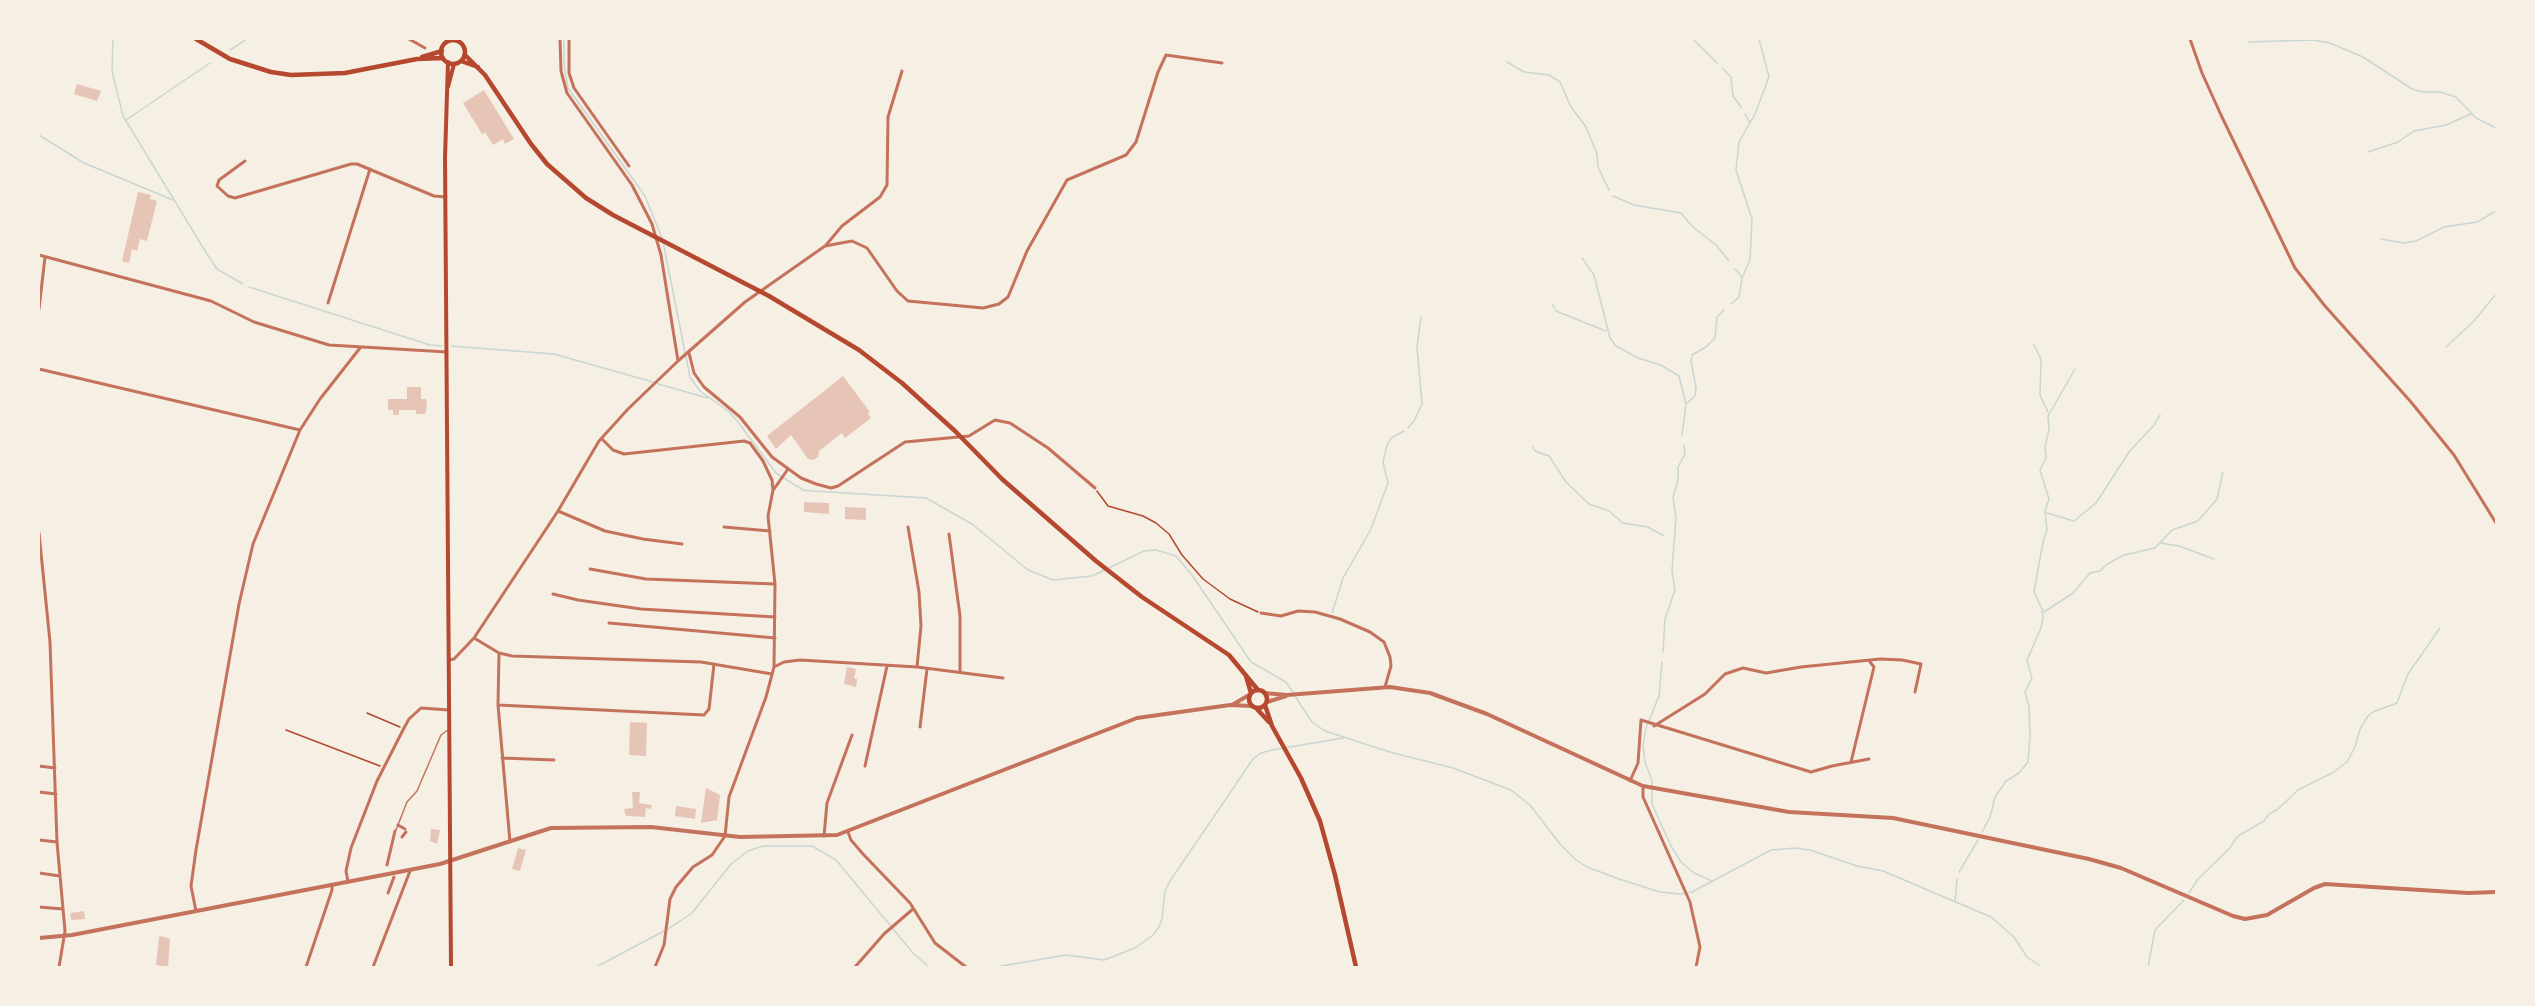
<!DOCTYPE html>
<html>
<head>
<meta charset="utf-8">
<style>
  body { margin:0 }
  #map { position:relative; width:2535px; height:1006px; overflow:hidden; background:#f6efe4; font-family:"IBM Plex Sans",sans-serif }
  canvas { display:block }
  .frame { position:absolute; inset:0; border:40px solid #f6efe4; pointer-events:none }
</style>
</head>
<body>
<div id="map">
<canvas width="2535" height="1006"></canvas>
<div class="frame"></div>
</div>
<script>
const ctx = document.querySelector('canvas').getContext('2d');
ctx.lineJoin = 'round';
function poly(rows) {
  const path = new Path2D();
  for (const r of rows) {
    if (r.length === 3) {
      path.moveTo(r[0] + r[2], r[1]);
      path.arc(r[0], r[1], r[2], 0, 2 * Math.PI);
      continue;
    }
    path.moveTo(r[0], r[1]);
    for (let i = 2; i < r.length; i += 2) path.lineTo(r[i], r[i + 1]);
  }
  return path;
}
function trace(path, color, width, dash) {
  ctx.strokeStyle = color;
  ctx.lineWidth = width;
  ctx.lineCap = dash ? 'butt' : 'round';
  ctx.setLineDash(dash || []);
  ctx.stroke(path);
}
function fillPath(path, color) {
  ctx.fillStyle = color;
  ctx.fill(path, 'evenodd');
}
trace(poly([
  [113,39,112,71,123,116,207,254,217,269,243,284],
  [564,39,564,65,568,88,645,196,662,238],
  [1693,39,1718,64],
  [2249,42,2312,40,2330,43,2363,57,2412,89,2424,92,2440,92,2456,97,2476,118,2496,128],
  [230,50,247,39],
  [1507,62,1524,72,1549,75,1560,82,1571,107,1586,127,1597,154,1598,167,1609,190],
  [1723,69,1731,77,1733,96,1741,107],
  [1745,114,1750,123],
  [126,120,210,63],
  [39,135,84,163,173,200],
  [2368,152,2398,142,2414,131,2446,125,2471,114],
  [1613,196,1634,205,1681,213,1693,227,1716,245,1729,261],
  [2381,239,2404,243,2416,241,2444,227,2477,222,2496,211],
  [663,242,690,377,700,391,728,411,738,422,776,473,803,490,813,491,926,498,972,524,1028,570,1053,580,1092,576,1144,551,1156,550,1176,556,1192,575,1251,662,1286,682,1293,692],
  [1582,258,1594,275,1610,338,1616,346,1638,358,1661,365,1679,376,1686,404],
  [1735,269,1742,277],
  [249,287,430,345,442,346],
  [1552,304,1556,311,1606,331],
  [1731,304,1739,297,1742,278,1750,260,1752,219,1736,170,1739,142,1755,114,1769,77,1759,39],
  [2034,345,2041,359,2040,395,2048,412],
  [451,346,554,354,653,382],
  [2446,347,2474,321,2496,294],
  [658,384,708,398],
  [1408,428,1414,421,1422,404,1417,347,1421,317],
  [1682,435,1686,404,1695,396,1696,388,1691,361,1692,355,1706,347,1715,338,1717,317,1724,310],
  [1533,447,1535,451,1549,456,1566,482,1589,504,1609,511,1623,523,1648,527,1664,536],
  [2047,513,2074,521,2096,503,2129,452,2154,425,2160,415],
  [2161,543,2179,546,2214,559],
  [2044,612,2073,593,2090,573,2100,571,2107,564,2124,555,2155,548,2172,530,2198,521,2217,499,2223,472],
  [1332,613,1343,578,1371,529,1388,483,1383,462,1387,445,1391,438,1404,431],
  [1663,652,1665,619,1675,590,1672,571,1676,517,1673,498,1678,480,1678,467,1685,454,1684,445],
  [1662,662,1659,696,1646,728,1643,746,1645,762,1652,781,1652,804,1671,846,1681,862,1694,873,1712,881],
  [1295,696,1312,722,1325,731,1393,753,1453,768,1511,790,1530,805,1560,844,1575,859,1587,867,1619,879,1660,892,1681,894,1692,892,1771,850,1795,848,1810,850,1857,866,1883,871,1991,917,2014,937,2027,957,2042,967],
  [1982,832,1990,817,1995,797,2006,781,2019,773,2028,762,2030,737,2029,706,2025,692,2032,678,2027,660,2041,628,2043,618,2042,609,2034,592,2043,542,2047,530,2045,511,2049,499,2040,470,2046,458,2045,447,2049,429,2048,416,2075,369],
  [1959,872,1978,840],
  [2189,893,2198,879,2229,849,2238,836,2264,821,2269,814,2278,809,2298,790,2332,773,2347,762,2355,747,2360,729,2368,716,2373,712,2397,703,2408,674,2440,628],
  [1955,902,1957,879],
  [668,929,692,913,731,864,748,851,763,846,812,846,836,860,913,953,929,967],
  [596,967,664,931],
  [996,967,1066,955,1104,960,1135,948,1153,935,1159,927,1162,919,1165,891,1170,881,1253,759,1261,753,1272,750,1343,738],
  [2148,967,2155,930,2184,900]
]), '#c9d6d2', 1.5);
fillPath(poly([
  [77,84,101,91,97,101,74,94],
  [484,90,514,139,505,144,503,139,493,145,485,132,482,134,463,103],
  [138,192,151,195,150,199,157,201,147,241,140,239,137,251,132,249,129,263,122,261],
  [843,376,870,412,868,414,871,418,845,438,842,433,819,451,818,457,813,460,808,459,791,435,776,449,767,436],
  [407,387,421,387,421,399,426,399,427,405,425,414,416,414,416,410,399,410,399,415,393,415,393,410,388,410,388,399,407,399],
  [804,502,829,503,829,514,804,512],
  [845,507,866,508,866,520,845,519],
  [847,667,856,669,854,678,857,679,856,687,844,684],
  [630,722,647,723,646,756,629,755],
  [706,788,720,795,717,820,701,823],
  [632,792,640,792,639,803,652,805,651,809,646,808,645,817,626,816,624,809,633,808],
  [676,806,696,809,695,819,675,816],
  [431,829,440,830,437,844,430,841],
  [518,848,526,850,520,871,512,869],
  [84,911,85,919,71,920,70,913],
  [161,936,170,939,168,967,156,965,159,937]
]), '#e6c5b7');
trace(poly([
  [1097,491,1108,506,1143,516,1156,523,1169,534,1182,555,1203,579,1230,599,1258,612],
  [367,713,400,727],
  [286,730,380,766]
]), '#b5482f', 1.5);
trace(poly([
  [396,830,407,802,417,791,441,735,448,730]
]), '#c5725c', 1.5);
trace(poly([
  [409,39,425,48],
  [560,39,561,71,567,93,632,185,652,224,661,255,678,361],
  [569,39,569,73,574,88,629,166],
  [2190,39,2202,73,2221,115,2295,268,2325,306,2411,402,2454,455,2496,523],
  [245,161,219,180,217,186,228,196,235,198,351,164,357,164,434,196,446,197],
  [826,245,842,226,880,197,887,185,888,117,902,71],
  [39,255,211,301,254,322,329,345,447,352],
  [328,303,370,169],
  [39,309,45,257],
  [689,353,694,373,704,387,740,417,772,457,801,478,816,484,831,488,838,486,905,442,969,436,995,420,1010,423,1048,448,1095,488],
  [39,369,300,430],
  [602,439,613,450,624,454,744,441,750,443,763,461,772,480,773,490,768,516,775,584,774,667,766,697,729,797,725,836,712,855,693,867,676,887,670,899,664,945,655,967],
  [774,489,788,469],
  [558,511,605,531,643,539,682,544],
  [724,527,770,531],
  [908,527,919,592,921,626,917,667],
  [39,533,50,642,57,842,65,931,59,967],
  [949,534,960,616,960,672],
  [590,569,646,579,775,584],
  [553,594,578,600,641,609,775,617],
  [1261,613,1281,616,1298,611,1315,612,1340,619,1370,632,1384,642,1390,657,1391,666,1385,687],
  [609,623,775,638],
  [474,638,499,653,512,656,701,662,772,674],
  [499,653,498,705,510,842],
  [449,660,454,659,474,638,558,511,599,441,628,409,678,361,745,302,825,246,852,241,867,248,897,291,908,301,983,308,999,304,1008,297,1027,251,1067,180,1126,155,1136,142,1158,72,1166,55,1222,63],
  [774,667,784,662,800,660,917,667,1003,678],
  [498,705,704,715,709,709,714,664],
  [1654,726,1705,694,1725,674,1743,668,1766,673,1801,667,1880,659,1902,660,1921,664,1915,692],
  [920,727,927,669],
  [502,758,554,760],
  [1851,762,1874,667,1870,662],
  [39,766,55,768],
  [865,766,887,666],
  [1630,781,1638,763,1641,720,1811,772,1832,766,1869,759],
  [1643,786,1643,797,1690,902,1700,947,1696,967],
  [39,792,56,794],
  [398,825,405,829],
  [848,832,851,840,863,854,910,903,935,943,966,967],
  [824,836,827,803,852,735],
  [402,837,406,832],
  [39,840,57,842],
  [387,865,395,831],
  [39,873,60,876],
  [348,882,346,871,351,848,377,781,404,728,409,719,421,708,449,710],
  [388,893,394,877],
  [39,907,63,909],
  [196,911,191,886,196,850,239,604,253,544,300,430,320,399,360,348],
  [306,967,332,890,332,886],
  [373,967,410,871],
  [855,967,884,934,913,909]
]), '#c5725c', 3);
trace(poly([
  [1264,693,1287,695,1390,687,1430,693,1487,714,1643,786,1789,812,1893,818,2089,859,2121,868,2233,916,2245,919,2267,915,2314,888,2325,884,2468,893,2496,892],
  [1267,702,1286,696],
  [1232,705,1249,695],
  [39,938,72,935,440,864,551,828,651,827,740,837,837,835,1137,718,1230,705,1251,706]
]), '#c5725c', 4);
trace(poly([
  [448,62,445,158,451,967],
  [448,87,454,64]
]), '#b5482f', 4);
trace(poly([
  [196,39,230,59,271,72,291,75,345,73,417,59,443,58],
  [453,52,12],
  [465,55,485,75,531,144,547,164,586,198,613,215,769,296,859,350,902,383,955,431,1002,479,1096,561,1142,597,1229,655,1258,690],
  [422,57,442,51],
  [461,61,478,67],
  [1246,676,1251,693],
  [1258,699,9],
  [1265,705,1272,726,1301,778,1320,821,1335,875,1356,967],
  [1257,709,1269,722]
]), '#b5482f', 4.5);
</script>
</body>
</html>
